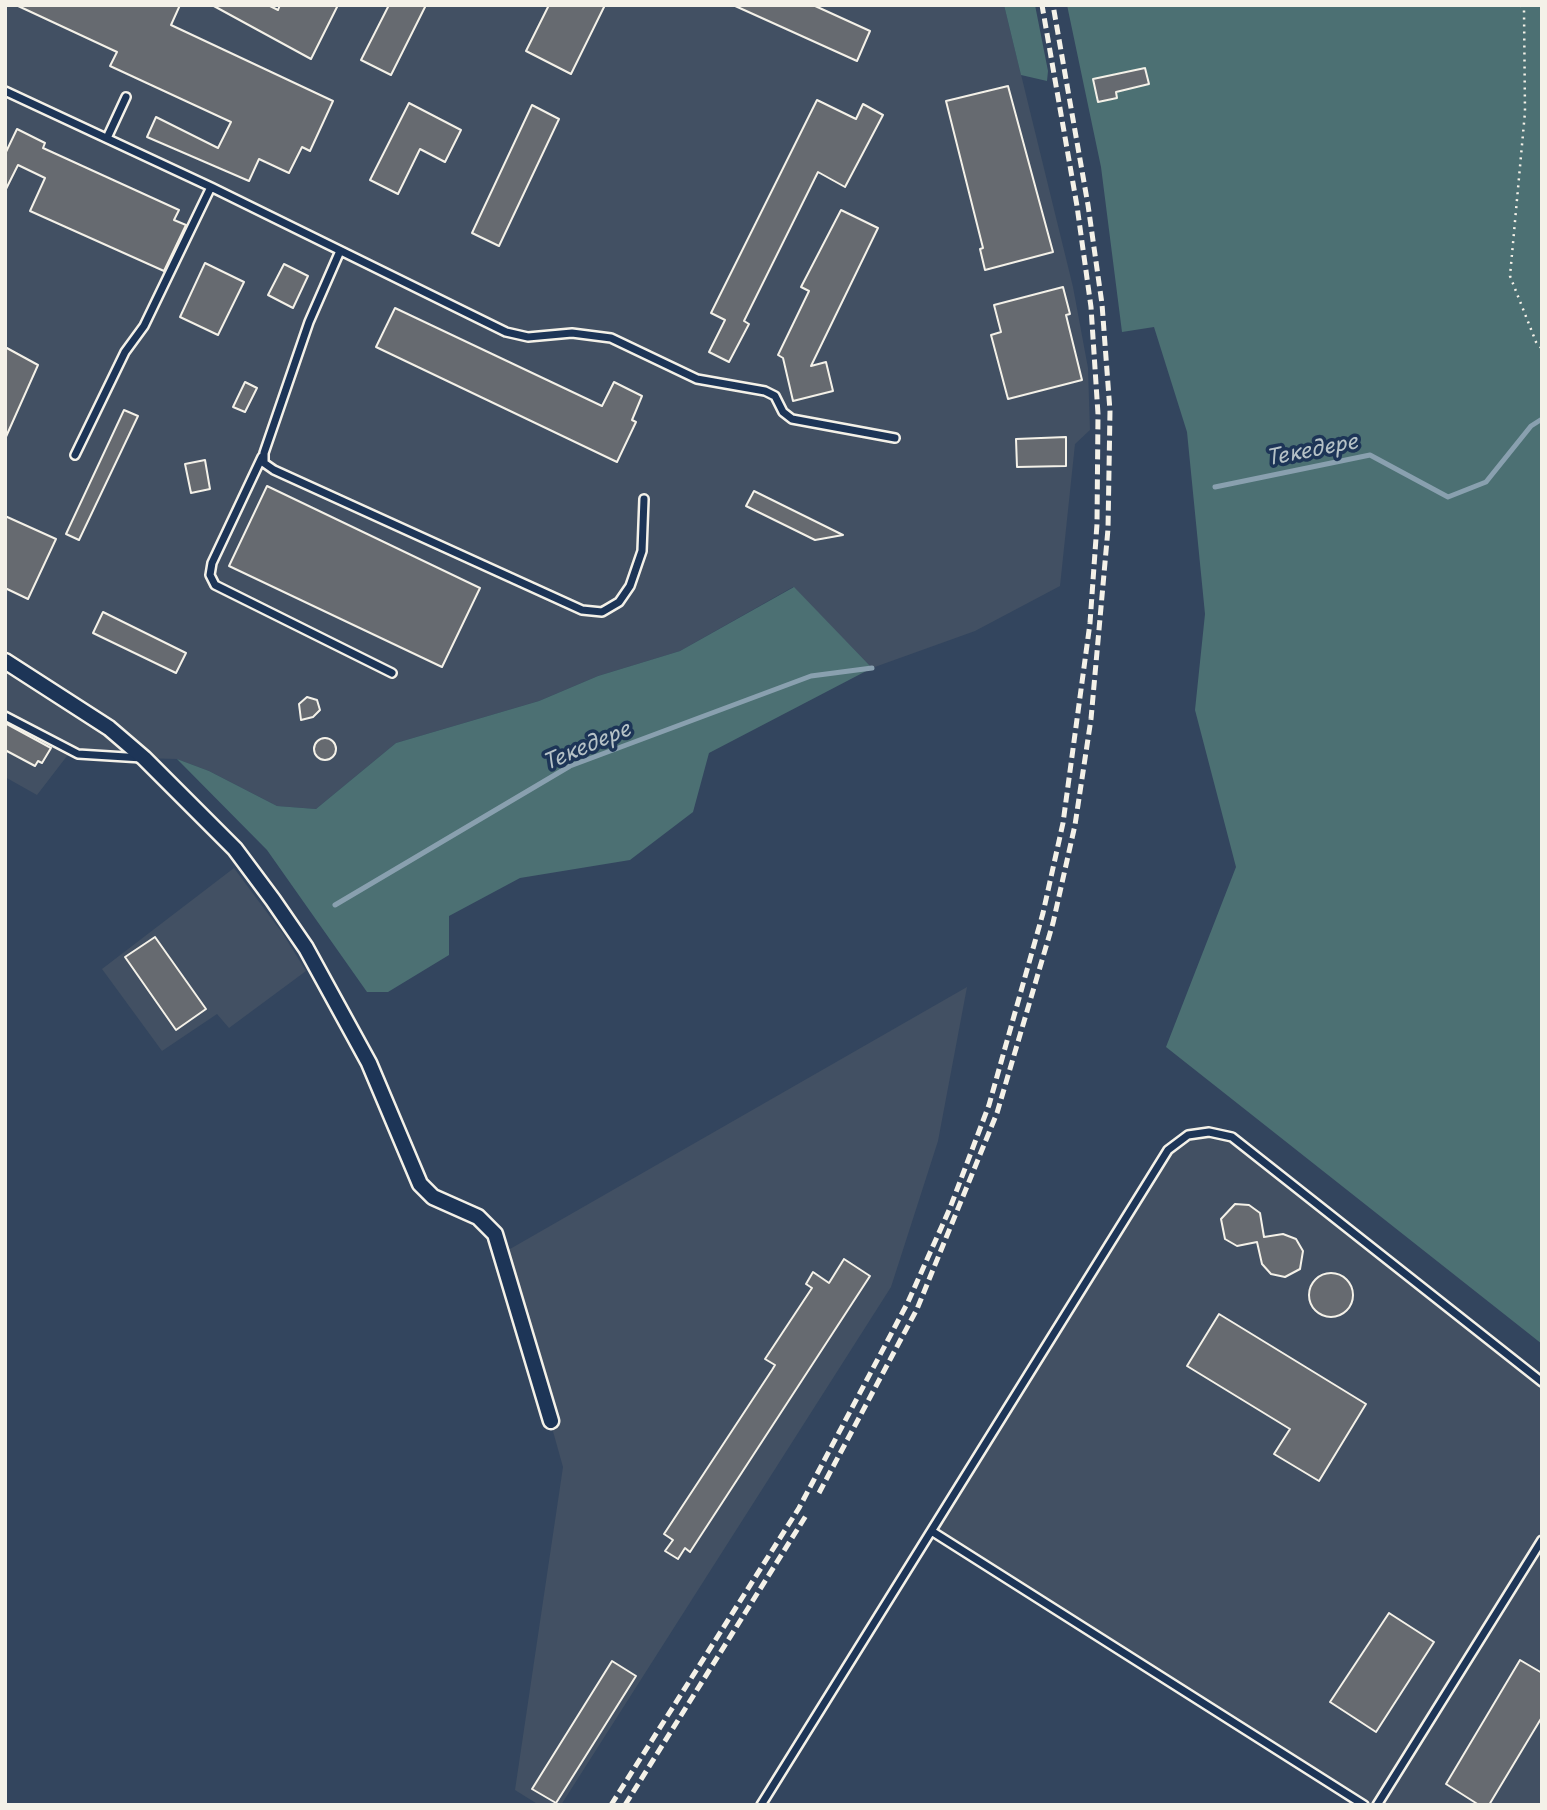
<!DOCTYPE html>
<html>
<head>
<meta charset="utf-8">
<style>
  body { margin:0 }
  #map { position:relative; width:1547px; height:1810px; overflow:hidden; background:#33455e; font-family:"Playpen Sans",sans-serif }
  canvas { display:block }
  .frame { position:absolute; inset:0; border:7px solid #f4f1e8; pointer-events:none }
</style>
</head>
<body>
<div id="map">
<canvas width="1547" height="1810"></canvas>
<div class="frame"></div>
</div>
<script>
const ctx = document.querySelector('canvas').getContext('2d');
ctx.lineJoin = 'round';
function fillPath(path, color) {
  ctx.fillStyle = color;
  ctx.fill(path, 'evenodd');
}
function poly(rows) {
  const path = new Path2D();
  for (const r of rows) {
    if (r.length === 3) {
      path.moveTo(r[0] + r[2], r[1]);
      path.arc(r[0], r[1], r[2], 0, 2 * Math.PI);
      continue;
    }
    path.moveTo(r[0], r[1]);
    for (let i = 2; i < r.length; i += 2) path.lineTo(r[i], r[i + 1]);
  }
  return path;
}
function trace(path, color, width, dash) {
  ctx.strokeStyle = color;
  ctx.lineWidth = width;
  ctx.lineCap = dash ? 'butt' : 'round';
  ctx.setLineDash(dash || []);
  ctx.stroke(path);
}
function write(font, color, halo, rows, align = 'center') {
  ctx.font = font + ' "Playpen Sans",sans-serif';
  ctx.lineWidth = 7;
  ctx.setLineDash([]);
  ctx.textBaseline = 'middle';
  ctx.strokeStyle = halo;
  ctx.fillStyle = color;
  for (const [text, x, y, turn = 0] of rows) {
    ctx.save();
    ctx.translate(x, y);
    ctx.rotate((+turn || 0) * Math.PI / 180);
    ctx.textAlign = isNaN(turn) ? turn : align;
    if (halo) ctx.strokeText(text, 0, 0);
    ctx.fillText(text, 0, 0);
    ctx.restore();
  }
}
fillPath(poly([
  [5,5,1004,5,1073,287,1088,368,1090,430,1075,444,1060,586,975,631,872,668,793,587,680,651,598,676,539,701,396,743,316,809,277,806,209,771,177,759,67,756,37,795,5,777],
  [234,868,283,934,306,971,229,1028,217,1014,162,1051,102,969],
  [967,987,938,1141,891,1287,561,1805,539,1805,515,1790,563,1467,503,1253],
  [1209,1132,1232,1137,1542,1382,1542,1805,1364,1805,933,1532,1168,1150,1188,1135]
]), '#425063');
fillPath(poly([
  [1004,5,1035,5,1048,71,1047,81,1021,75],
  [1067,5,1542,5,1542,1344,1166,1047,1236,867,1195,710,1205,614,1187,432,1154,327,1122,332,1101,167],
  [794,587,872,668,709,753,693,812,630,860,520,878,449,916,449,955,388,992,367,992,267,850,177,759,209,771,277,806,316,809,396,743,539,701,598,676,680,651]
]), '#4c7073');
trace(poly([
  [1215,487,1370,455,1448,497,1486,482,1531,426,1542,419],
  [335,905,570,766,811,676,872,668]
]), '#89a0af', 5);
const building = poly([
  [16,5,180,5,171,25,333,101,310,151,302,147,289,173,259,159,249,181,147,137,156,117,218,148,231,122,110,66,117,52,16,5],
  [212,5,268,5,278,10,280,5,338,5,311,59,212,5],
  [389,5,426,5,391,75,361,60,389,5],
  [549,5,605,5,571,74,526,51,549,5],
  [733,5,813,5,870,31,857,61,733,5],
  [1145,68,1149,84,1116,92,1117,98,1098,102,1093,79,1145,68],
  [1008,86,1053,252,985,270,980,249,983,248,946,101,1008,86],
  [817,100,856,119,863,104,883,115,845,187,818,172,744,321,749,324,729,362,709,352,725,320,711,313,817,100],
  [409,103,461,130,445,162,420,149,398,194,370,180,409,103],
  [532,105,559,119,499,246,472,233,532,105],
  [17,129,45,143,43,148,179,210,174,220,186,225,164,271,30,211,45,178,18,165,5,191,5,154,17,129],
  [841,210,878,228,811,366,826,362,833,391,793,401,783,358,778,355,809,291,801,287,841,210],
  [205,263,244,282,218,335,180,317,205,263],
  [284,264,308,276,293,308,268,295,284,264],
  [1063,287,1070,314,1066,315,1082,380,1008,399,991,335,1001,332,994,305,1063,287],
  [395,308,602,406,614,382,642,396,632,420,636,422,617,462,376,347,395,308],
  [5,347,38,365,5,439,5,347],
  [245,382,257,388,245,412,233,407,245,382],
  [124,410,138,416,79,540,66,534,124,410],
  [1066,437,1066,466,1017,467,1016,439,1066,437],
  [205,460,210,489,191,493,185,464,205,460],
  [267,486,480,588,442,667,229,566,267,486],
  [754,491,843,535,815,540,746,506,754,491],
  [5,516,56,539,28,599,5,588,5,516],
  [103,612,186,653,176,673,93,633,103,612],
  [307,697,317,700,320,710,313,717,301,720,299,704,307,697],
  [5,723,51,748,42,763,38,761,35,766,5,750,5,723],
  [325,749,11],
  [155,937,206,1009,176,1030,125,957,155,937],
  [1235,1204,1249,1205,1260,1213,1264,1237,1283,1234,1296,1239,1303,1251,1300,1269,1285,1277,1271,1274,1262,1264,1257,1242,1237,1246,1225,1239,1221,1219,1235,1204],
  [844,1259,870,1276,690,1552,685,1548,678,1559,665,1551,673,1540,664,1534,772,1370,775,1365,765,1359,812,1288,806,1284,813,1272,829,1283,844,1259],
  [1331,1295,22],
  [1219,1314,1366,1404,1319,1481,1274,1454,1290,1429,1187,1366,1219,1314],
  [1389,1613,1434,1642,1376,1732,1330,1702,1389,1613],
  [1520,1660,1542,1673,1542,1717,1489,1805,1479,1805,1446,1784,1520,1660],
  [612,1661,636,1676,556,1803,532,1789,612,1661]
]);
fillPath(building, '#666a70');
trace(building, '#f4f1e8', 2);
const lane = poly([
  [5,91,211,187,506,332,528,337,572,333,611,338,697,379,765,391,775,396,783,412,792,419,895,438],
  [107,138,126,97],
  [340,251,309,322,264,453,264,463,274,470,582,610,602,612,619,602,630,586,642,551,644,499],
  [75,455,125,352,144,326,211,187],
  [262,457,212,563,210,575,215,585,392,673],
  [5,716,78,754,142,758],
  [933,1532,1364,1805],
  [761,1805,1168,1150,1188,1135,1209,1132,1232,1137,1542,1382],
  [1377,1805,1542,1540]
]);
const street = poly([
  [5,661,109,728,144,758,235,849,273,900,306,948,369,1063,420,1184,433,1197,478,1217,495,1234,551,1421]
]);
trace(lane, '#f4f1e8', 12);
trace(street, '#f4f1e8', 19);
trace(poly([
  [1520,5,1524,10,1525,112,1510,276,1536,342,1542,349]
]), '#f4f1e8', 2.5, [2, 5]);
trace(lane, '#1d3557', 7);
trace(street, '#1d3557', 14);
trace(poly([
  [819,1493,917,1309,997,1113,1053,923,1075,825,1091,719,1108,529,1110,411,1102,304,1088,205,1053,5],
  [611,1805,799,1508,908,1302,950,1208,989,1105,1043,913,1063,823,1090,623,1097,524,1098,414,1091,307,1077,206,1042,5],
  [625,1805,807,1514]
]), '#f4f1e8', 5, [10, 5]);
write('italic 21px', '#b6c2c7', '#1d3557', [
  ["Текедере",1312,451,-11],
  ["Текедере",587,747,-23]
]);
</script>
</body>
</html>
